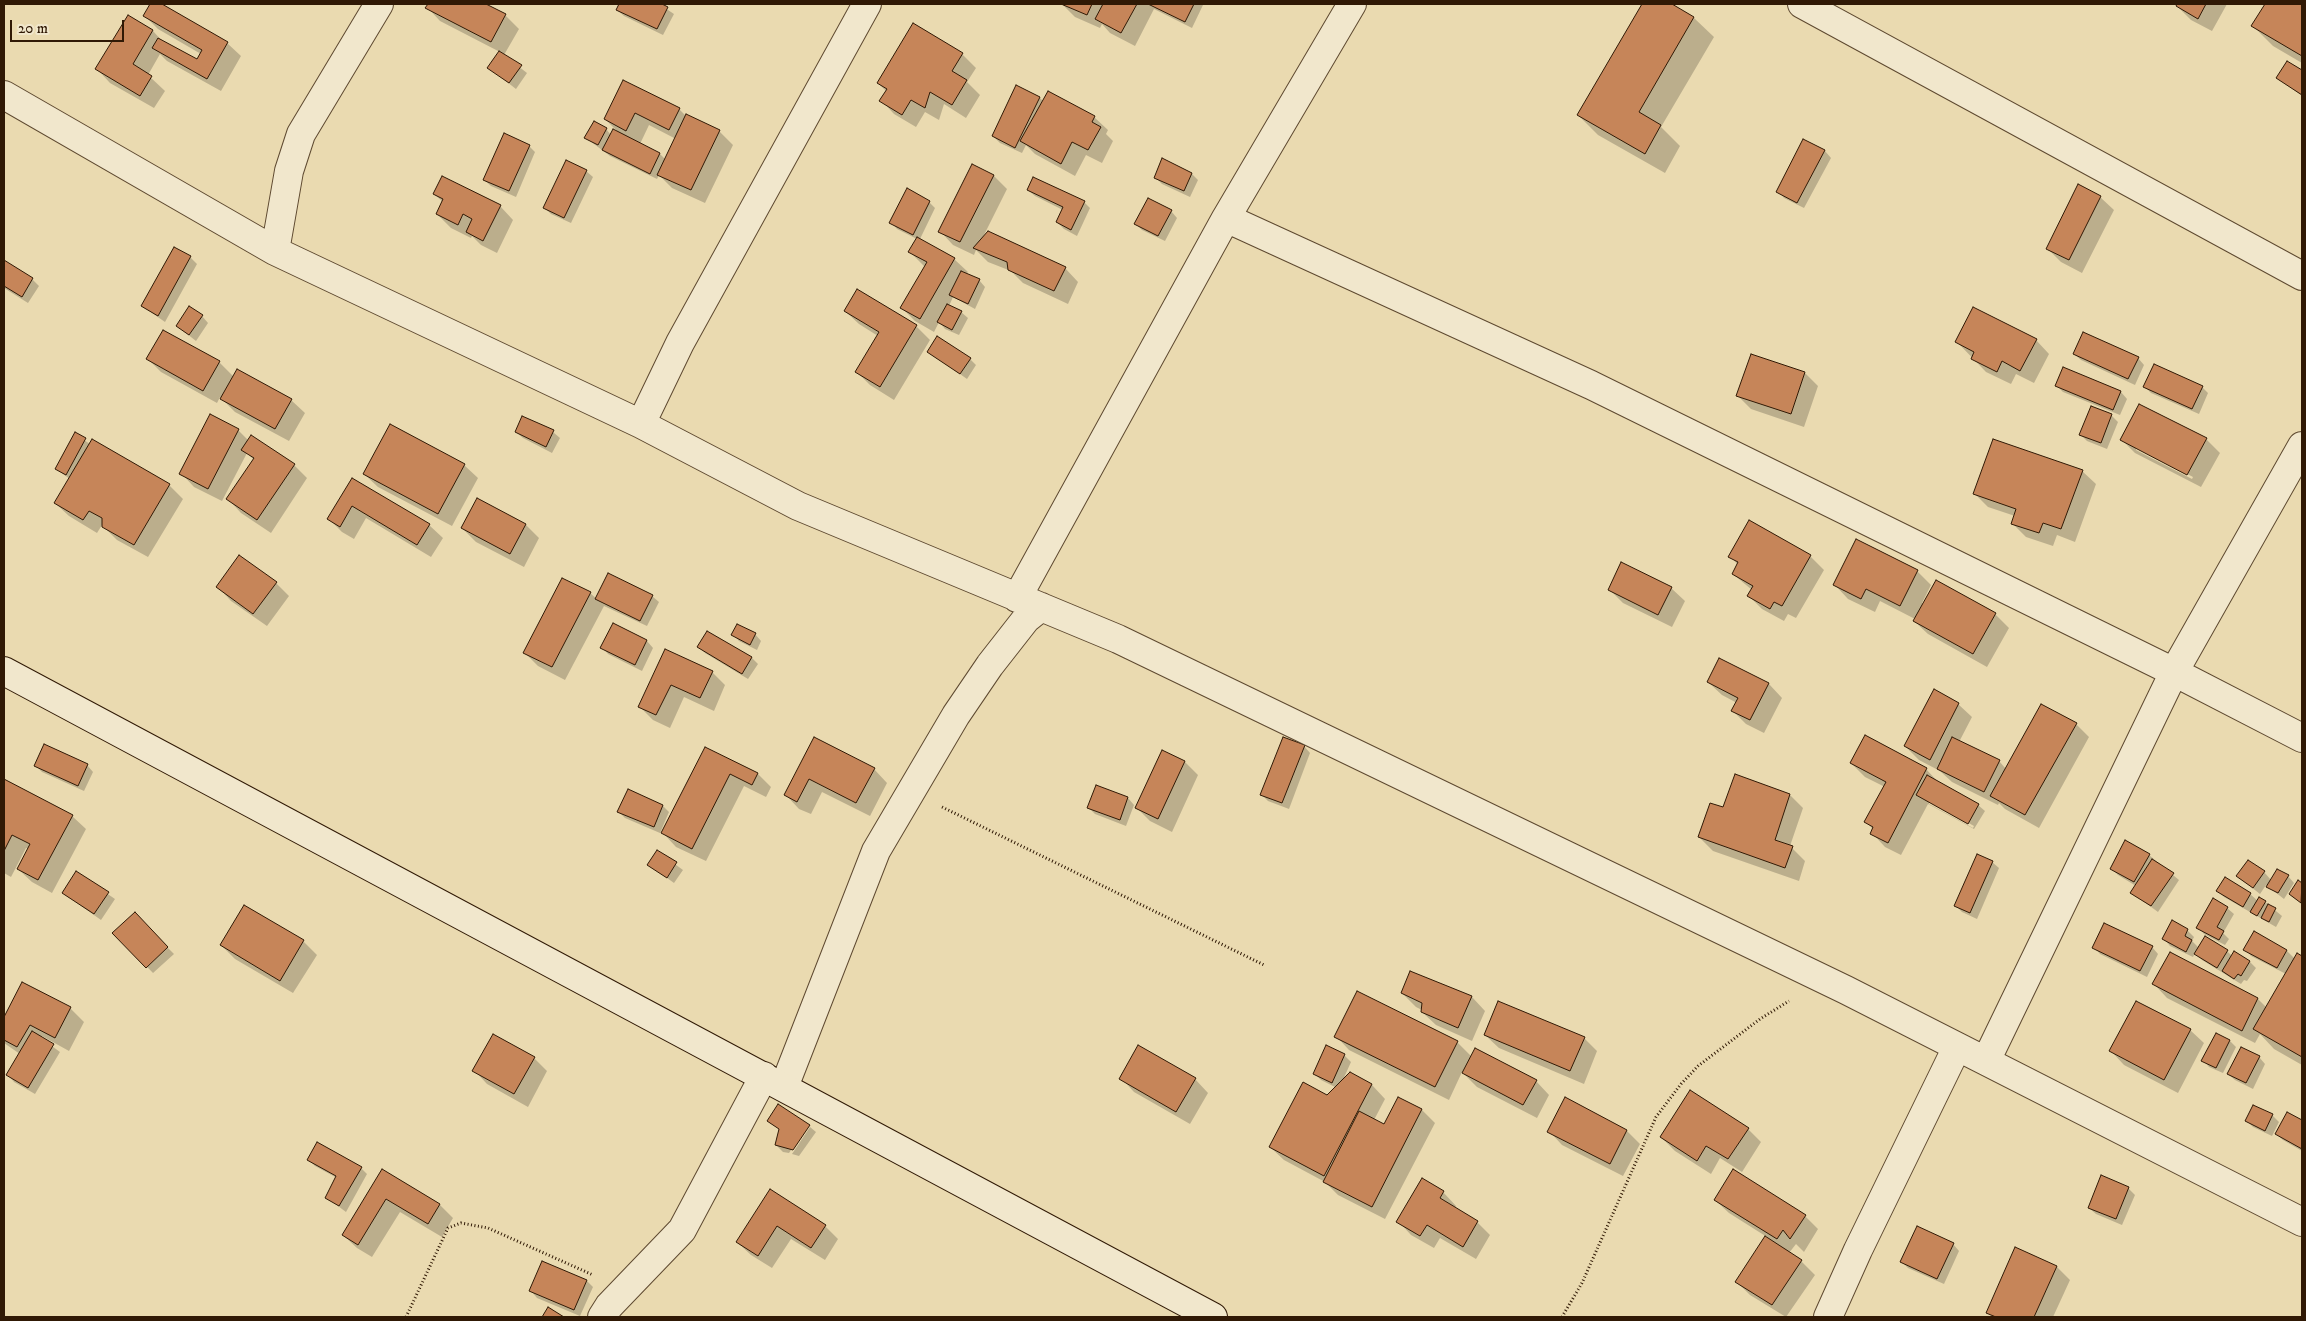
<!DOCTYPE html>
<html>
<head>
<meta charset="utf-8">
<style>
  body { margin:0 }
  #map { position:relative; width:2306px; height:1321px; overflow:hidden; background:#eadab0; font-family:"IM FELL DW Pica",serif }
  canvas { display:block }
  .frame { position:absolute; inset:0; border:5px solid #301905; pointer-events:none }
  .scale { position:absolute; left:10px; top:20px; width:114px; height:22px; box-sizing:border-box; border:2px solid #301905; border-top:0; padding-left:6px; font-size:15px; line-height:18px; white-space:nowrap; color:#301905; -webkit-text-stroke:4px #f1e7cc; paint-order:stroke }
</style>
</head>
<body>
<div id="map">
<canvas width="2306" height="1321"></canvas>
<div class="frame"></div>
<div class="scale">20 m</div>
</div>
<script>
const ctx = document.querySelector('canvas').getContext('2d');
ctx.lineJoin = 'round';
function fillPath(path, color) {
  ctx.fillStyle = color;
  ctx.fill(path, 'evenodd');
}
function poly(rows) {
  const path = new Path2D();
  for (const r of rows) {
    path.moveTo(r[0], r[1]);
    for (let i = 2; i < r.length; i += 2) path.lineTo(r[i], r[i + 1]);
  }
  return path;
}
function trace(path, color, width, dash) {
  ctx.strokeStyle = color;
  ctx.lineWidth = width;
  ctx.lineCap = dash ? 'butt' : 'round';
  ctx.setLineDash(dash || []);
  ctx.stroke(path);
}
fillPath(poly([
  [151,4,159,4,227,43,241,56,221,91,167,61,160,54,148,75,165,91,154,108,110,83,97,69,128,17,153,31,163,42,197,61,201,54,158,29,145,16],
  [429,4,484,4,505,15,519,29,504,55,527,73,516,89,489,68,500,52,440,21,427,7],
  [620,4,659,4,674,14,663,35,624,16,617,10],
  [1062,4,1202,4,1203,5,1192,28,1154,9,1135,46,1110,33,1102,24,1100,28,1075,17],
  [1643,4,1670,4,1694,18,1714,37,1661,127,1680,146,1665,173,1598,135,1578,115],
  [2179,4,2227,4,2212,31,2191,20,2177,6],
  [2266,4,2302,4,2302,63,2273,46,2253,26],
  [913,25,962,54,976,68,967,82,980,95,966,118,944,104,939,120,925,112,916,127,894,114,881,100,887,92,878,83],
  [2288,62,2302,72,2302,96,2278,78],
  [624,82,679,109,686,116,719,131,733,145,705,203,672,188,659,175,657,179,610,156,586,138,606,129,611,135,619,133,605,119],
  [649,125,676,139,666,160,660,154,640,144],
  [1040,98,1043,101,1094,117,1108,130,1106,134,1113,141,1102,163,1086,155,1075,176,1035,154,1026,145,1022,153,1000,143,993,136],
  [1804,140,1825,151,1831,158,1804,208,1784,198,1778,191],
  [529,146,535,152,516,197,491,186,484,180],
  [1163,160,1192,174,1198,180,1190,197,1162,184,1155,177],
  [972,166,994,176,1007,189,983,237,1065,268,1078,282,1068,304,1023,283,1011,271,988,262,976,250,974,255,953,245,940,231],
  [586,171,593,177,571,223,551,214,545,208],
  [1028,190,1084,202,1090,208,1077,236,1064,229,1057,222,1063,210,1035,196],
  [434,194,500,206,513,220,497,253,481,245,472,236,471,238,451,228,437,214,443,202],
  [2100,197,2114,210,2082,273,2061,262,2047,248],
  [929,202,935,208,920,239,954,259,968,272,966,274,979,280,985,287,975,309,953,297,949,306,961,312,968,318,959,335,945,329,939,322,934,332,915,321,902,308,925,267,910,252,917,239,897,229,891,222],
  [1171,211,1177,218,1165,241,1142,230,1136,224],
  [175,249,190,257,197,264,165,322,142,306],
  [4,262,32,279,39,286,28,303,4,288],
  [857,291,916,326,930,340,894,400,870,385,857,372,878,336,859,324,845,311],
  [202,316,208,323,196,341,177,326],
  [2036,340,2049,354,2034,383,2016,374,2011,384,1986,372,1957,342],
  [929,352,970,359,976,365,967,379],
  [2074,354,2138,358,2144,365,2135,385,2081,360],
  [148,359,219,362,234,377,291,400,305,413,289,441,235,412,220,397,217,403,161,372],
  [2063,369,2121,392,2127,399,2120,415,2063,392,2057,386],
  [1805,373,1818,386,1804,427,1751,409,1738,396],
  [2145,387,2202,387,2208,393,2199,414,2151,393],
  [2111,415,2118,422,2107,449,2087,441,2081,435],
  [238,430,249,441,294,465,307,478,271,533,241,513,228,499,254,460,247,453,222,501,194,487,181,473],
  [516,432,553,432,560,438,552,453,523,438],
  [75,434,90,444,93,440,169,485,183,499,148,557,117,540,102,525,97,533,69,516,55,503,70,479,56,469],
  [2206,439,2220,453,2201,487,2135,453,2122,440],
  [2136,447,2193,477,2192,479,2136,450],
  [464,465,478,478,452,526,378,487,364,474],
  [2082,471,2096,484,2075,542,2057,535,2053,546,2026,537,2013,524,2015,516,1988,507,1975,494],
  [353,480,429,525,443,538,431,557,366,518,354,539,342,532,329,519],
  [477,500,526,525,539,538,524,567,476,542,462,528],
  [1750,521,1810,556,1824,570,1796,618,1788,614,1784,621,1762,609,1749,596,1752,590,1733,574,1738,565,1730,556],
  [1857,541,1917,571,1931,585,1922,603,1923,604,1936,582,1995,614,2009,628,1987,667,1928,634,1914,621,1915,619,1880,601,1875,612,1848,599,1835,585],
  [276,583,289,596,267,626,231,601,218,587],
  [1671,588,1685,601,1672,627,1623,603,1609,589],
  [590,593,597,599,652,596,659,602,647,626,604,606,565,680,538,666,524,652],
  [614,624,647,641,653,648,642,671,608,654,602,647],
  [708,632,752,658,758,664,748,679,705,653,699,647],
  [733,634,755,634,761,641,757,650,739,641],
  [666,651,712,672,725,685,714,711,684,697,670,728,653,720,640,707],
  [1720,660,1769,684,1782,698,1764,733,1746,724,1732,710,1737,703,1722,695,1708,682],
  [1958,704,1972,717,1959,742,1999,761,2006,769,2076,724,2089,737,2039,828,2005,809,1999,803,1998,805,1952,782,1940,771,1919,760,1905,746],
  [814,739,874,769,887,783,870,816,822,792,811,814,799,809,786,795],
  [1304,746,1310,753,1289,809,1268,801,1262,795],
  [706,748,758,774,771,787,766,797,744,786,706,861,676,847,663,833],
  [1163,752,1185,762,1198,775,1172,832,1150,821,1137,808],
  [1851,763,1926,769,1939,783,1978,805,1985,811,1974,829,1928,804,1901,855,1885,847,1872,833,1874,830,1866,822,1885,787,1865,777],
  [1929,801,1974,826,1973,828,1929,804],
  [35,765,87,765,93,772,84,791,42,772],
  [1735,776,1790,795,1803,808,1790,846,1805,861,1799,881,1713,851,1699,837,1723,809],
  [4,780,72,816,86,829,52,893,32,882,18,869,29,849,26,848,11,877,4,873],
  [1128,798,1134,805,1126,826,1095,814,1089,808],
  [663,806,669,812,660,833,625,818,619,812],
  [657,851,683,870,674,883,649,865],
  [2149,855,2179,880,2158,912,2132,893,2136,886,2118,875,2111,868],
  [1992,862,1999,868,1977,919,1962,912,1956,906],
  [2264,872,2271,880,2288,876,2294,883,2284,899,2266,885,2260,894,2237,876],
  [77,873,115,899,101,920,63,893],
  [2299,882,2302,884,2302,904,2290,894],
  [2218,891,2250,894,2258,901,2265,902,2282,916,2276,927,2224,897],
  [245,906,303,941,317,955,293,993,235,959,221,945],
  [2227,908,2234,914,2223,933,2229,939,2225,945,2204,934,2198,927],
  [134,914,174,954,153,973,114,933],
  [2187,930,2194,937,2192,941,2199,948,2227,951,2232,956,2234,952,2250,962,2256,968,2247,981,2244,980,2241,984,2202,960,2195,953,2193,957,2170,946,2164,939],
  [2094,947,2152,947,2158,954,2147,977,2100,954],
  [2245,949,2287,951,2295,959,2297,955,2302,957,2302,1065,2274,1049,2260,1034,2255,1043,2167,998,2154,984,2258,999,2267,1008,2286,974,2251,956],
  [1411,972,1472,997,1485,1011,1472,1041,1436,1025,1422,1012,1422,1010,1416,1007,1402,993],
  [23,984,70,1008,84,1022,69,1051,42,1036,41,1038,60,1052,35,1094,14,1082,8,1075,20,1054,4,1043,4,1020],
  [2190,1030,2204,1043,2178,1093,2124,1065,2111,1051],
  [1485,1035,1584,1038,1597,1051,1584,1084,1499,1048],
  [1336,1036,1457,1042,1472,1057,1536,1081,1549,1095,1537,1118,1477,1087,1462,1072,1449,1100,1349,1050],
  [2230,1041,2236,1047,2223,1073,2209,1067,2203,1060],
  [1327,1047,1345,1056,1351,1062,1342,1082,1350,1074,1372,1085,1385,1099,1374,1120,1385,1125,1399,1098,1422,1110,1435,1123,1385,1219,1338,1195,1325,1182,1284,1160,1270,1147,1337,1088,1321,1080,1314,1073],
  [2259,1057,2265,1064,2253,1089,2235,1080,2228,1074],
  [534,1058,547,1071,528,1107,487,1084,474,1070],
  [1121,1078,1195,1079,1208,1093,1190,1124,1134,1092],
  [2254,1106,2272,1115,2279,1122,2272,1136,2253,1127,2246,1120],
  [2288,1114,2302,1122,2302,1151,2283,1140,2276,1134],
  [769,1121,808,1125,789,1153,783,1152,776,1145,780,1130],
  [810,1127,816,1132,799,1156,792,1154],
  [1748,1129,1761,1142,1742,1172,1720,1158,1711,1174,1675,1151,1661,1137],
  [1549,1131,1627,1131,1640,1144,1623,1176,1562,1145],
  [309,1160,361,1168,367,1174,346,1212,326,1197,337,1178,315,1166],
  [382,1171,440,1205,453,1218,442,1237,400,1212,372,1257,357,1248,343,1235],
  [2102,1177,2129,1189,2135,1195,2122,1225,2096,1214,2089,1208],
  [771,1191,825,1226,838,1239,825,1260,791,1239,772,1268,751,1255,737,1242],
  [1443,1192,1456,1206,1455,1208,1477,1222,1490,1235,1476,1259,1440,1238,1434,1248,1411,1235,1398,1221],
  [1715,1200,1805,1216,1818,1229,1804,1252,1796,1244,1789,1253,1801,1261,1815,1275,1786,1317,1750,1295,1737,1282,1767,1237,1729,1213],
  [1953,1244,1959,1251,1944,1284,1908,1268,1902,1262],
  [2057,1267,2070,1280,2053,1317,1992,1317,1987,1312],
  [587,1281,593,1287,580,1316,537,1298,531,1291]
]), '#0003');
const building = poly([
  [150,4,162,4,228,42,207,79,152,48,158,38,197,59,202,50,143,16,150,4],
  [428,4,486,4,506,14,491,42,425,8,428,4],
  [619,4,662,4,668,7,657,29,616,10,619,4],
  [1061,4,1092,4,1087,15,1061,4],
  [1103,4,1137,4,1121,33,1095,19,1103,4],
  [1148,4,1194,4,1185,22,1148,4],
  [1642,4,1672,4,1694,17,1639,112,1661,125,1645,154,1577,115,1642,4],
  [2177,4,2206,4,2198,19,2176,6,2177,4],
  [2265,4,2302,4,2302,56,2251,26,2265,4],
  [128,15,153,30,133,64,152,76,140,96,95,69,128,15],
  [913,23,963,53,952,71,967,80,952,105,930,92,925,108,911,100,902,115,879,101,887,89,877,83,913,23],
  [499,51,522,65,509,83,487,68,499,51],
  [2287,61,2302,70,2302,95,2276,78,2287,61],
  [623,80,680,108,669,130,635,113,626,131,604,119,623,80],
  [1016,85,1040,97,1015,148,992,136,1016,85],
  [1048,91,1095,116,1092,122,1101,127,1088,150,1072,142,1061,164,1020,141,1048,91],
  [686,114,720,130,691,190,657,175,686,114],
  [594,121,607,128,598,145,584,138,594,121],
  [613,129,660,153,650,174,602,150,613,129],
  [504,133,530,145,509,191,483,180,504,133],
  [1803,139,1825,150,1797,203,1776,192,1803,139],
  [1162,158,1192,173,1184,191,1154,178,1162,158],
  [566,160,587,170,564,218,543,208,566,160],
  [972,164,994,175,960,242,938,232,972,164],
  [442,176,501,205,483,241,466,232,472,219,463,214,458,225,436,214,443,199,433,194,442,176],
  [1033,177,1085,201,1071,230,1056,222,1063,207,1027,190,1033,177],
  [2078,184,2101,196,2069,260,2046,249,2078,184],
  [907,188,930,201,913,235,889,223,907,188],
  [1148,198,1172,210,1158,236,1134,224,1148,198],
  [988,231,1066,267,1054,291,1008,270,1007,262,973,248,988,231],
  [917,237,955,258,920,319,900,308,927,262,908,252,917,237],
  [174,247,191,256,158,316,141,306,174,247],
  [4,260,33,278,22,297,4,286,4,260],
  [961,271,980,279,968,304,949,295,961,271],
  [857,289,917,325,880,387,855,372,879,332,844,311,857,289],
  [947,304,962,311,952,330,937,322,947,304],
  [189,306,203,315,189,335,176,326,189,306],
  [1973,307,2037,339,2020,371,2002,361,1997,372,1971,359,1974,352,1955,342,1973,307],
  [163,330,220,361,203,391,146,359,163,330],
  [2083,332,2139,357,2128,379,2073,354,2083,332],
  [937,336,971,358,960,374,927,352,937,336],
  [1751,354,1805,372,1791,414,1736,396,1751,354],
  [2154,364,2203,386,2192,409,2143,387,2154,364],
  [2063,367,2121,391,2113,410,2055,386,2063,367],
  [237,369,292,399,275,429,220,399,237,369],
  [2139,404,2207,438,2187,475,2120,440,2139,404],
  [2091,406,2112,414,2101,443,2079,435,2091,406],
  [210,414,239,429,208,489,179,474,210,414],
  [522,416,554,430,546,447,515,432,522,416],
  [390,424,465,464,438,514,363,474,390,424],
  [75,432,86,438,66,475,55,469,75,432],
  [251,435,295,464,257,520,226,499,254,458,241,450,251,435],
  [92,439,170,484,134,545,102,527,102,518,89,511,83,520,54,503,92,439],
  [1993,439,2083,470,2061,529,2043,523,2039,533,2011,524,2016,509,1973,494,1993,439],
  [352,478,430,524,417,545,352,506,340,527,327,519,352,478],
  [477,498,526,524,510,554,461,528,477,498],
  [1749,520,1811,555,1782,606,1774,602,1770,609,1747,596,1753,586,1732,574,1738,562,1728,557,1749,520],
  [1856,539,1918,570,1900,606,1866,589,1861,599,1833,585,1856,539],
  [239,555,277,582,253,614,216,587,239,555],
  [1621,562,1672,587,1658,615,1608,590,1621,562],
  [608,573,653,595,640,621,595,599,608,573],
  [562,578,591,592,552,667,523,653,562,578],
  [1936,580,1996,613,1973,654,1913,621,1936,580],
  [613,623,647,640,635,665,600,648,613,623],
  [737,624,756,633,750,645,731,635,737,624],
  [707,631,752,657,742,674,697,647,707,631],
  [665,649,713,671,700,698,671,685,656,715,638,707,665,649],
  [1719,658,1769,683,1750,720,1731,711,1738,698,1707,682,1719,658],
  [1934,689,1959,703,1930,760,1904,746,1934,689],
  [2041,704,2077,723,2025,815,1990,796,2041,704],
  [1865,735,1927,768,1888,843,1870,834,1873,827,1864,822,1886,782,1850,763,1865,735],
  [814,737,875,768,856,803,809,779,797,802,784,795,814,737],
  [1283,737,1305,745,1282,803,1260,795,1283,737],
  [1952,737,2000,760,1984,792,1937,769,1952,737],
  [44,744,88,764,78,786,34,766,44,744],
  [705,747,758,773,752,785,730,774,692,849,661,833,705,747],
  [1162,750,1185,761,1158,819,1135,808,1162,750],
  [1735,774,1790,794,1775,840,1793,846,1785,868,1698,837,1710,803,1723,807,1735,774],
  [1927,775,1979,804,1968,824,1916,795,1927,775],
  [4,779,73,815,38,880,17,869,30,844,12,835,4,851,4,779],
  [1096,785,1128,797,1120,820,1087,808,1096,785],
  [628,789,663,805,654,827,617,812,628,789],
  [2125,840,2150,854,2134,882,2110,869,2125,840],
  [657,850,677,862,667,878,647,865,657,850],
  [1977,854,1993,861,1970,913,1954,906,1977,854],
  [2152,859,2174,873,2151,906,2130,893,2152,859],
  [2248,860,2265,871,2253,888,2236,876,2248,860],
  [2277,869,2289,875,2278,893,2266,887,2277,869],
  [76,871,109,892,94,914,62,893,76,871],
  [2225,877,2251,893,2243,907,2216,891,2225,877],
  [2298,880,2302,883,2301,903,2289,894,2298,880],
  [2259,897,2266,901,2257,916,2250,912,2259,897],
  [2213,898,2228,907,2217,927,2224,931,2219,940,2196,928,2213,898],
  [2268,904,2276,908,2269,922,2261,918,2268,904],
  [244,905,304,940,280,981,220,945,244,905],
  [135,912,168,947,146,968,112,933,135,912],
  [2172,920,2188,929,2185,936,2192,940,2186,952,2162,939,2172,920],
  [2104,923,2153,946,2140,971,2092,948,2104,923],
  [2254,931,2287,950,2277,968,2243,950,2254,931],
  [2205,936,2228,950,2217,968,2194,954,2205,936],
  [2234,951,2250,961,2241,976,2238,974,2234,979,2222,971,2234,951],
  [2170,952,2258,998,2242,1031,2152,984,2170,952],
  [2297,953,2302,956,2302,1057,2253,1029,2297,953],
  [1410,971,1472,996,1458,1028,1421,1012,1422,1003,1401,993,1410,971],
  [22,982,71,1007,55,1038,30,1025,17,1047,4,1040,4,1017,22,982],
  [1357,991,1458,1041,1435,1087,1334,1037,1357,991],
  [1498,1001,1585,1037,1570,1071,1484,1035,1498,1001],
  [2136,1001,2191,1029,2164,1080,2109,1051,2136,1001],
  [32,1031,54,1044,28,1088,6,1075,32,1031],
  [2216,1033,2230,1040,2216,1068,2201,1061,2216,1033],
  [493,1034,535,1057,514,1094,472,1071,493,1034],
  [1138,1045,1196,1078,1176,1112,1119,1079,1138,1045],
  [1326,1045,1345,1054,1332,1083,1313,1074,1326,1045],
  [2241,1047,2260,1056,2246,1083,2227,1074,2241,1047],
  [1475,1048,1537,1080,1523,1105,1462,1073,1475,1048],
  [1350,1072,1372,1084,1324,1176,1269,1147,1303,1082,1327,1095,1350,1072],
  [1690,1090,1749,1128,1728,1159,1706,1146,1697,1161,1660,1137,1690,1090],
  [1398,1097,1422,1109,1372,1207,1323,1182,1359,1111,1384,1124,1398,1097],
  [1565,1097,1627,1130,1610,1164,1547,1132,1565,1097],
  [778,1104,810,1125,793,1150,775,1145,779,1129,767,1121,778,1104],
  [2253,1105,2273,1114,2265,1131,2245,1121,2253,1105],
  [2287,1112,2302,1120,2302,1149,2275,1134,2287,1112],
  [317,1142,362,1167,339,1206,325,1198,336,1176,307,1160,317,1142],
  [382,1169,440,1204,428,1224,386,1199,358,1245,342,1235,382,1169],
  [1733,1169,1806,1215,1790,1239,1783,1230,1777,1239,1714,1200,1733,1169],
  [2101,1175,2129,1187,2116,1219,2088,1208,2101,1175],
  [1422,1178,1444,1191,1440,1198,1478,1221,1463,1247,1427,1225,1420,1236,1396,1222,1422,1178],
  [770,1189,826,1225,811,1248,777,1226,758,1256,736,1242,770,1189],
  [1917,1226,1954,1243,1937,1279,1900,1262,1917,1226],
  [1765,1236,1802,1260,1772,1305,1735,1282,1765,1236],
  [2015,1247,2057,1266,2034,1317,1996,1317,1986,1313,2015,1247],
  [542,1261,587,1280,574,1310,529,1291,542,1261],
  [548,1307,564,1317,542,1317,548,1307]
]);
fillPath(building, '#c68559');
trace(building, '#301905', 1);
const street = poly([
  [1802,4,2302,276],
  [4,95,275,251,641,424,798,506,1118,639,1846,990,2302,1222],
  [1226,218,1591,385,2174,672,2302,738],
  [275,251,289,171,301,134,379,4],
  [641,424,680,343,867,4],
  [1017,598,1226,218,1352,4],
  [1986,1061,2174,672,2302,446],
  [784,1087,876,851,956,715,990,665,1026,619,1041,607],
  [602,1317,609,1306,682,1230,764,1076],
  [1828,1317,1858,1250,1957,1047]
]);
const secondary = poly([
  [4,671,1213,1317]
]);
trace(street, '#5e4930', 30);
trace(secondary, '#301905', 30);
trace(poly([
  [942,807,1264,965],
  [406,1317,448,1228,461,1223,488,1228,593,1275],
  [1562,1317,1582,1283,1656,1117,1681,1084,1698,1066,1760,1019,1789,1001]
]), '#301905', 3, [1, 2.5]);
trace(street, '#f1e7cc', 28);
trace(secondary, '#f1e7cc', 28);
</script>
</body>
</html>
